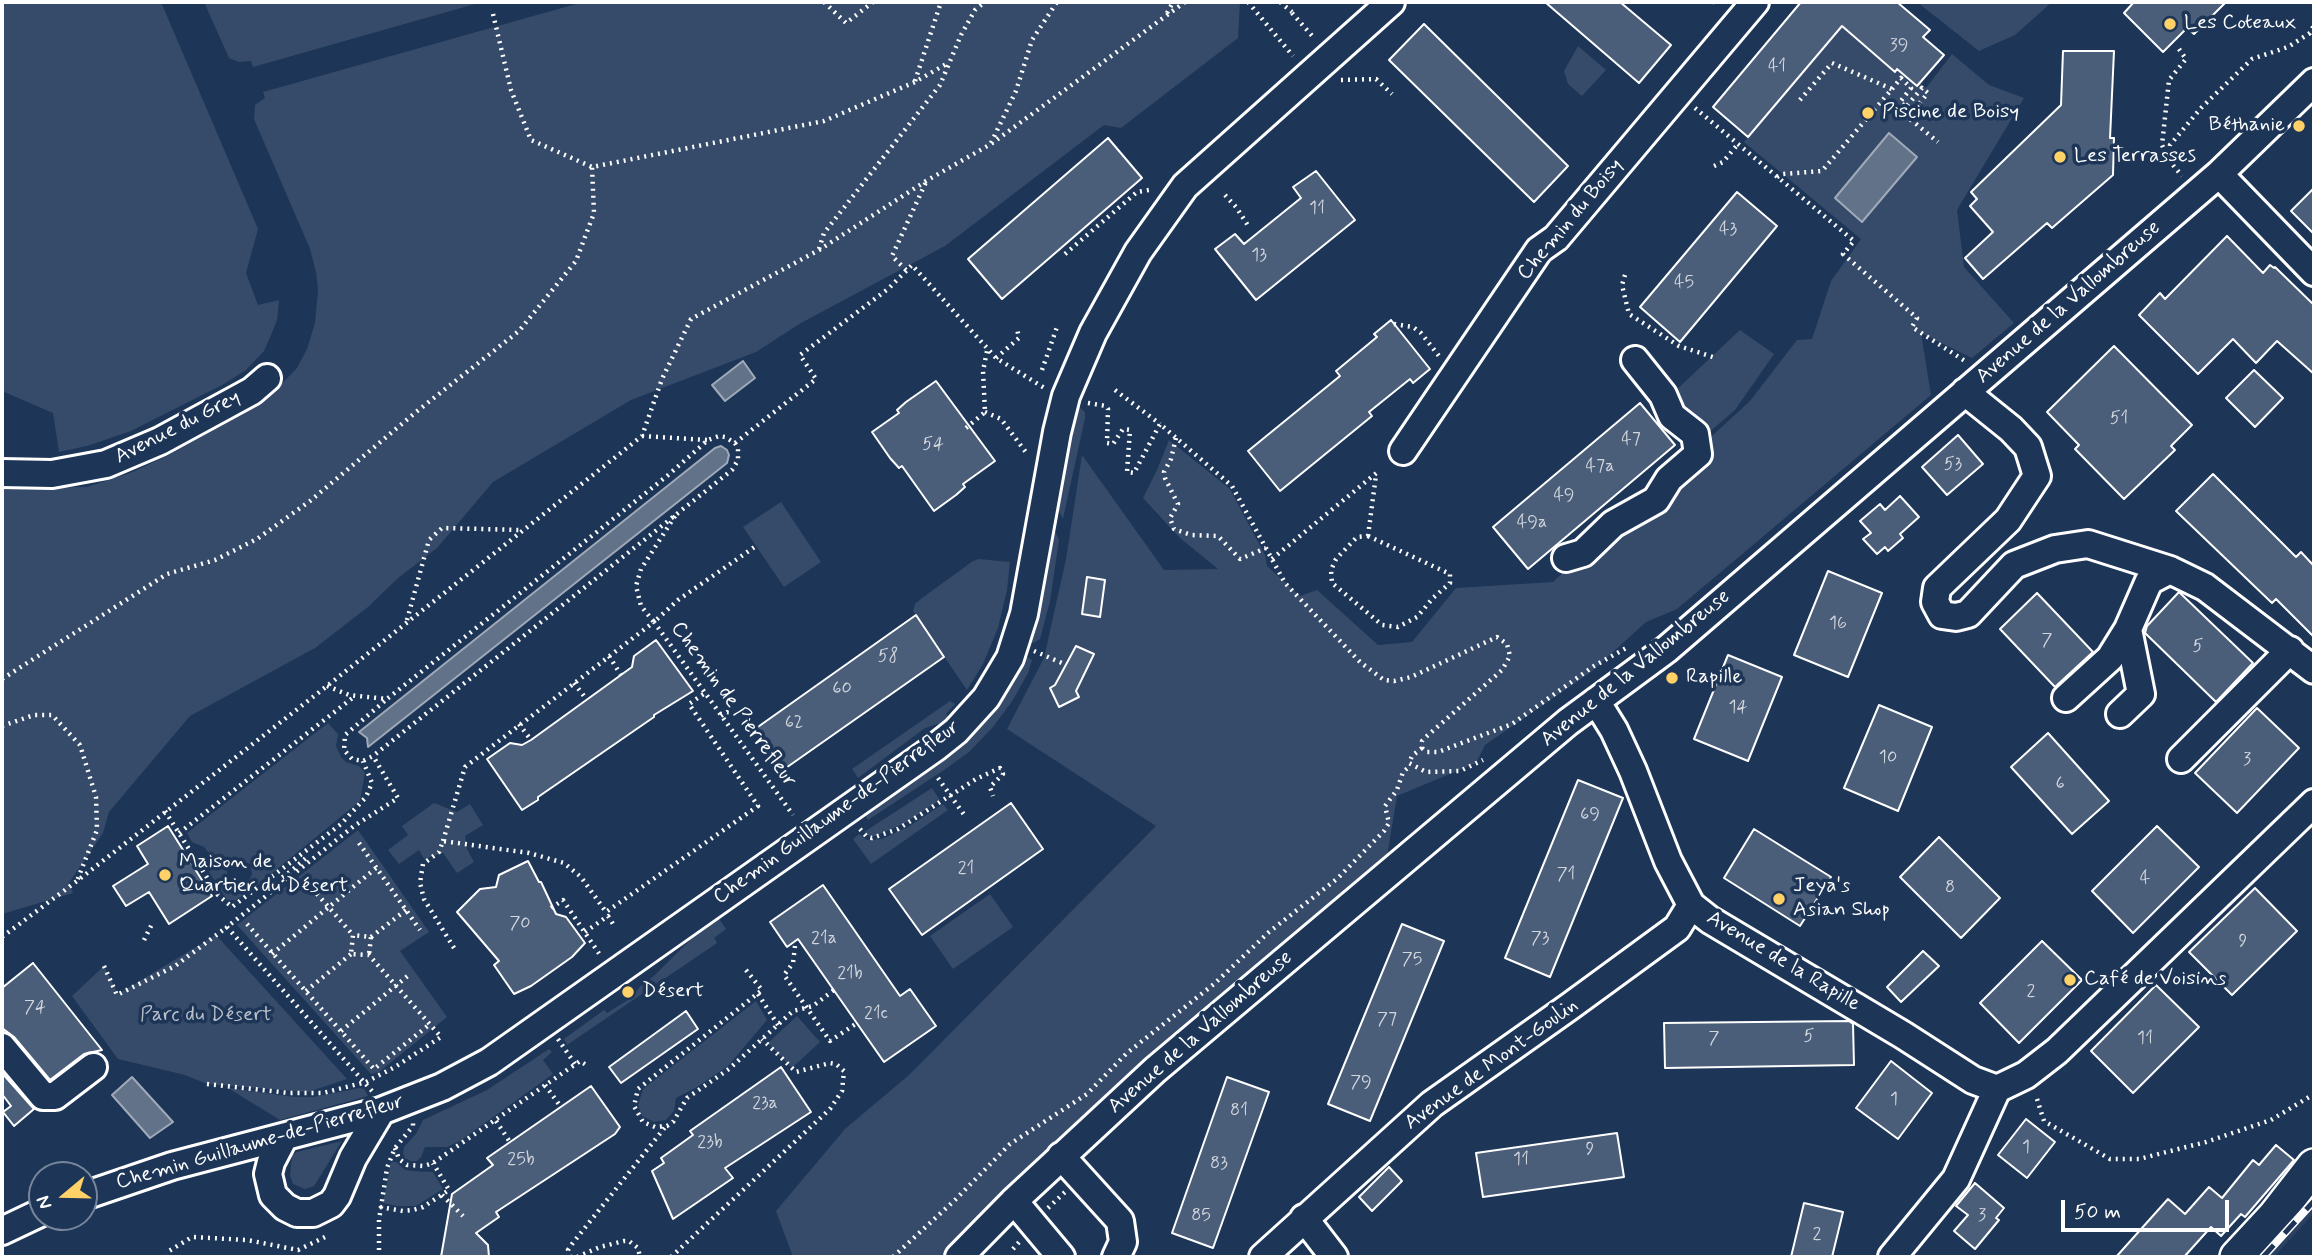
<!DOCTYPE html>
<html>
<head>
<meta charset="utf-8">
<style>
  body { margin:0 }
  #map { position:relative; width:2316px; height:1259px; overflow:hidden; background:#1d3557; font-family:Mynerve,sans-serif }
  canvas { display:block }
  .frame { position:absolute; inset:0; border:4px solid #fff; pointer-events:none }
  .north { position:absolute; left:28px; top:1161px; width:70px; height:70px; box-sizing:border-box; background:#1d3557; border:2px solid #77869a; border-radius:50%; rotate:251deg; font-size:19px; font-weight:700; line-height:28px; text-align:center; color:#fff }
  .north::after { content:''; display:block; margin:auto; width:24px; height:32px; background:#ffd166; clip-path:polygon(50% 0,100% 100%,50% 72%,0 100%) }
  .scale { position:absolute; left:2061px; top:1200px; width:168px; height:32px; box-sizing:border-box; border:4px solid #fff; border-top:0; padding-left:9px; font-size:21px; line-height:24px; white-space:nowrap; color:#fff; -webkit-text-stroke:5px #1d3557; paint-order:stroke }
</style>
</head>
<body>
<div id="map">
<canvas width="2316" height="1259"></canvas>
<div class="frame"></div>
<div class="north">N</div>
<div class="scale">50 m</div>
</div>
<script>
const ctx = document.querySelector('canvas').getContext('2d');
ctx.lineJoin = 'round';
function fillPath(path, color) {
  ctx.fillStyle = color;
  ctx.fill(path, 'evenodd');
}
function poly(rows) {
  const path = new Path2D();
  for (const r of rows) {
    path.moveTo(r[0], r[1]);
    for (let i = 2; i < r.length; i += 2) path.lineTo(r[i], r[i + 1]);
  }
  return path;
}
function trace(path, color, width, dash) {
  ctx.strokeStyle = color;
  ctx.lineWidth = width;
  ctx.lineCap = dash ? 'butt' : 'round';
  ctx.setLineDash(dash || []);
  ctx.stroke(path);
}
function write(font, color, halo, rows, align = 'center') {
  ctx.font = font + ' Mynerve,sans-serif';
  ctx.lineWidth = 7;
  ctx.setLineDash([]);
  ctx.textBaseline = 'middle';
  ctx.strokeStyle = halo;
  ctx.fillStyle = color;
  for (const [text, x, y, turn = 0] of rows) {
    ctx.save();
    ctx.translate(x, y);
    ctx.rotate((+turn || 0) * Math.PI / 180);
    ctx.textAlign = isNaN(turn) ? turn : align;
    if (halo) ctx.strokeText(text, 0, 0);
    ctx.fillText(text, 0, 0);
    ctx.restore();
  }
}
fillPath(poly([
  [2314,1191,2314,1213,2274,1257,2254,1257]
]), '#2a4161');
fillPath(poly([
  [2,2,161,2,258,229,246,273,258,305,279,300,277,320,271,335,264,351,246,370,224,384,131,431,87,446,59,452,53,413,2,391],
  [204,2,482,2,253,67,251,61,239,62,229,58],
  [583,2,1240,2,1238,38,1121,128,1104,125,945,246,801,323,756,352,631,400,493,482,437,548,398,578,368,607,315,648,190,716,109,812,103,833,69,883,73,893,2,914,2,488,87,487,130,473,167,456,264,402,297,368,307,349,315,323,318,290,316,272,310,249,254,119,255,105,265,98,263,92],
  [1917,2,2052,2,2015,35,1979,51],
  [1842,26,1895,71,1897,69,1917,86,1920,83,1926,88,1952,54,1989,85,2024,98,1957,210,1964,267,2014,323,1972,358,1921,333,1931,395,1677,609,1646,622,1591,672,1485,745,1476,763,1397,796,1387,856,1115,1089,956,1257,793,1257,776,1211,845,1129,909,1075,1156,826,1007,729,1044,658,1066,559,1082,455,1164,570,1218,569,1180,538,1143,498,1157,470,1169,440,1230,489,1265,555,1267,566,1300,596,1317,590,1378,645,1412,642,1456,588,1553,582,1750,401,1797,340,1812,339,1831,281,1861,239,1744,142],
  [1578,46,1606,70,1582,96,1568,84,1564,71],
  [1740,330,1774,354,1735,410,1706,435,1673,393],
  [1078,406,1085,412,1085,418,1063,519,1056,505],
  [781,502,821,562,784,587,743,527],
  [1052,529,1054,529,1059,540,1050,601,1040,639,1033,643,1030,642,1042,598],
  [979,559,1010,562,1007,590,998,628,983,664,967,690,913,611,915,604,922,598,973,561],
  [1025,656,1032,660,1028,673,1013,700,993,727,969,752,944,770,868,820,863,812,940,762,962,745,986,722,1003,697],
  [950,701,955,704,946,714,950,720,925,728,858,778,852,769],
  [328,723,338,734,336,746,341,757,346,762,359,766,365,773,360,801,255,887,249,880,252,874,250,864,239,859,232,862,227,872,229,879,239,884,246,882,251,890,236,900,227,900,209,872,211,859,208,852,204,847,192,842,187,833],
  [932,788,940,800,905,823,875,836,869,836,864,832],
  [434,803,457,812,470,804,483,825,465,836,467,849,474,862,457,873,443,853,424,859,419,850,399,864,388,850,408,835,402,826],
  [943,804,948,810,871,864,853,839,859,834,867,840,882,839,908,827],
  [358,830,429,932,400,951,447,1017,379,1072,371,1074,237,925],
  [990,894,1013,927,953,969,930,936],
  [718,917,726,929,714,938,717,943,567,1045,564,1039,604,1010,607,1013,631,998,643,983,654,976,697,933],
  [216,935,347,1079,308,1092,207,1084,185,1075,118,1059,72,996,104,966,118,994],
  [756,1001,767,1020,728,1066,697,1087,676,1098,674,1111,666,1120,654,1122,642,1116,638,1105,643,1089],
  [797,1016,820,1042,792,1068,768,1043],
  [549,1049,552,1052,543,1060,553,1074,460,1141,447,1147,425,1147,421,1157,417,1161,411,1161,405,1158,403,1153,404,1147,416,1134,423,1120,487,1090],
  [228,1088,295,1097,314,1097,360,1088,364,1089,368,1096,280,1120],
  [342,1141,314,1186,305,1189,293,1184,290,1176,292,1155,297,1152],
  [391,1162,396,1162,405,1170,412,1171,433,1172,443,1189,416,1206,396,1206,383,1203]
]), '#364b69');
const water = poly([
  [1889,133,1917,157,1862,222,1835,198,1889,133],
  [743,361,755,378,725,401,712,385,743,361],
  [721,446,727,450,729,455,727,463,368,747,367,738,359,732,715,448,721,446],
  [132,1077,173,1122,150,1138,112,1095,132,1077]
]);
fillPath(water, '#617289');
trace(water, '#a0aab8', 2);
const building = poly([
  [1545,2,1620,2,1671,45,1639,83,1545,2],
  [1801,2,1897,2,1930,30,1923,37,1944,55,1917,86,1897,69,1895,72,1842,26,1748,137,1713,107,1801,2],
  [2134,2,2226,2,2194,34,2187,28,2163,52,2124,13,2134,2],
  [1424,24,1568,166,1534,202,1389,60,1424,24],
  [2063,51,2114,51,2110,138,2114,138,2113,175,2052,228,2047,223,1983,279,1965,258,1993,232,1970,206,1977,199,1971,192,2061,105,2063,51],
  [1108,138,1142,178,1002,299,968,259,1108,138],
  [1316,171,1355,220,1256,300,1215,249,1235,234,1244,244,1301,198,1293,187,1316,171],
  [2314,188,2314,234,2291,211,2314,188],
  [1737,192,1777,226,1680,342,1640,307,1737,192],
  [2227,236,2263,273,2270,265,2274,268,2275,267,2314,305,2314,374,2277,341,2256,363,2233,339,2198,374,2139,315,2160,293,2165,299,2227,236],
  [1391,320,1430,369,1413,383,1410,379,1369,412,1372,416,1280,491,1248,451,1340,376,1336,371,1377,337,1374,334,1391,320],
  [2114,346,2192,425,2171,446,2175,450,2124,499,2075,449,2079,445,2047,412,2114,346],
  [2254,370,2283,398,2255,427,2226,398,2254,370],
  [936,381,995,461,963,484,965,487,956,495,934,511,902,466,899,468,890,458,872,432,899,413,897,410,906,402,936,381],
  [1640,403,1675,445,1528,569,1493,527,1640,403],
  [1958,435,1983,464,1947,495,1922,467,1958,435],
  [2213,474,2296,557,2301,552,2314,566,2314,637,2276,599,2272,603,2176,511,2213,474],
  [1900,496,1919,517,1900,534,1903,538,1888,551,1885,547,1877,554,1863,539,1871,533,1860,521,1880,504,1885,510,1900,496],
  [1828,571,1882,593,1848,677,1794,655,1828,571],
  [1087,577,1105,580,1100,617,1082,614,1087,577],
  [2179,592,2253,663,2216,702,2145,633,2147,626,2179,592],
  [2037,593,2093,652,2055,687,2000,629,2037,593],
  [916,615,944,657,783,770,755,729,916,615],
  [656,640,693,691,654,715,654,717,538,797,538,800,522,810,487,759,510,743,522,745,531,740,632,667,634,656,656,640],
  [1076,646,1094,654,1076,691,1079,697,1059,707,1050,688,1055,685,1076,646],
  [1728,655,1782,677,1748,761,1694,739,1728,655],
  [1879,705,1932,727,1898,811,1844,788,1879,705],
  [2257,708,2299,748,2237,813,2195,773,2257,708],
  [2048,733,2109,801,2072,834,2011,767,2048,733],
  [1578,780,1623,798,1550,977,1505,958,1578,780],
  [1011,803,1043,849,922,935,889,889,1011,803],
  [168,826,212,896,169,924,149,892,126,906,113,886,148,864,137,846,168,826],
  [2157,826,2199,867,2133,933,2092,891,2157,826],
  [1754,829,1831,877,1800,926,1724,878,1754,829],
  [1939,837,2000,898,1961,938,1900,877,1939,837],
  [528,861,539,882,541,882,556,914,566,917,585,943,572,957,531,986,514,994,494,965,499,961,457,912,480,889,496,887,499,875,528,861],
  [823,885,900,996,910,989,936,1026,884,1062,798,939,787,947,770,922,823,885],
  [2255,888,2297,931,2232,995,2189,952,2255,888],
  [1402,924,1444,941,1370,1121,1328,1104,1402,924],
  [2042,941,2082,980,2019,1043,1980,1003,2042,941],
  [1923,951,1939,966,1901,1002,1887,987,1923,951],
  [33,963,102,1050,84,1054,50,1080,14,1037,2,1028,2,988,33,963],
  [2156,985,2199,1027,2133,1093,2091,1051,2156,985],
  [686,1011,698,1029,621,1083,609,1067,686,1011],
  [1849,1021,1853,1024,1854,1065,1665,1068,1664,1023,1849,1021],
  [1891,1061,1932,1093,1898,1139,1856,1108,1891,1061],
  [781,1067,811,1112,725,1168,733,1178,673,1219,652,1171,664,1163,661,1158,693,1135,690,1131,781,1067],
  [2,1073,34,1109,14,1126,3,1112,11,1106,2,1094,2,1073],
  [1227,1077,1269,1092,1213,1248,1172,1233,1227,1077],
  [591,1086,620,1127,615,1134,496,1212,499,1217,476,1233,488,1245,489,1257,441,1257,452,1194,493,1165,487,1158,591,1086],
  [2026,1119,2055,1142,2027,1178,1998,1155,2026,1119],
  [1617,1133,1624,1177,1483,1197,1476,1153,1617,1133],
  [2276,1145,2294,1160,2245,1217,2241,1214,2221,1236,2211,1227,2184,1257,2116,1257,2168,1199,2185,1214,2209,1187,2222,1198,2253,1160,2259,1165,2276,1145],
  [1389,1167,1402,1181,1372,1211,1359,1197,1389,1167],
  [1975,1183,2004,1208,1996,1218,1999,1220,1975,1249,1954,1231,1968,1215,1956,1206,1975,1183],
  [1804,1203,1843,1212,1832,1257,1791,1257,1804,1203]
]);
fillPath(building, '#4a5d79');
trace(building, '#fff', 2);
const minor = poly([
  [2219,174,2314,272],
  [1965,392,2011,429,2028,447,2037,476,2008,520,1937,588,1935,602,1942,615,1956,617,1968,614,2014,565,2055,549,2088,544,2170,570,2205,587,2314,670],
  [1403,451,1539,250,1556,238,1755,2],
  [2,473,52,474,106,464,160,441,252,391,267,378],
  [1566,558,1583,553,1613,524,1656,500,1669,479,1698,454,1695,434,1672,416,1663,395,1635,360],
  [2066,698,2110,658,2128,629],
  [1596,701,1614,730,1633,771,1668,861,1691,905,1710,920,1903,1035,1973,1080,1997,1089],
  [2120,714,2141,694,2128,629,2149,581,2170,570],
  [2181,759,2290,650],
  [2,1047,43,1096,55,1096,93,1067],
  [1997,1089,2026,1075,2057,1051,2314,803],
  [284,1137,271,1162,268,1174,273,1195,285,1207,297,1213,313,1213,331,1204,337,1196,353,1158,381,1111],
  [1061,1156,1120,1221,1123,1242,1116,1257],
  [84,1196,172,1166,381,1111,442,1087,489,1062,936,747,956,731,986,698,1010,658,1024,614,1057,432,1066,396,1093,333,1138,252,1185,186,1391,2],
  [1014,1201,1061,1257],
  [1304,1218,1334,1257],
  [2,1231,42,1212],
  [959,1257,1014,1201,1155,1070,1568,722,1667,649,2219,174,2314,82],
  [1263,1257,1432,1104,1569,1007,1677,928,1691,905],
  [1892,1257,1956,1179,1997,1089]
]);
const major = poly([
  [2237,1257,2275,1216,2314,1166]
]);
trace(minor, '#fff', 32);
trace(major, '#fff', 38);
trace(poly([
  [824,2,846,23,873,2],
  [1248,2,1293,56],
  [1280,2,1292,12],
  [1714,2,1715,3],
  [1167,13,1173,2],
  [1292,13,1314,38],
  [493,14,511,90,531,140,592,167],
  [2179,49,2186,59,2169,80,2162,145,2168,159,2170,145,2201,108,2252,59,2288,47,2310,33,2314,25],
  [1341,80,1376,79,1392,94],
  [915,81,941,2],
  [1892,89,1901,78,1911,88,1900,102,1906,107,1922,88,1928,93,1908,117],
  [1695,108,1854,241,1843,254,1917,318,1912,327,1965,361],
  [1905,115,1938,142],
  [991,143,1016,91,1032,40,1057,2],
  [2127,156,2168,159,2182,176],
  [1714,166,1723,162,1738,144],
  [1777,177,1783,174,1822,171,1892,89,1832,63,1799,101],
  [1225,195,1236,207,1249,227],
  [819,249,824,233,940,85,961,35,975,10,985,2],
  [1065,254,1137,192,1149,190],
  [906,270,892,256,926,182],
  [1625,275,1622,285,1629,314,1679,346,1716,358],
  [1394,324,1413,327,1421,333,1439,356],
  [996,358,1019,338,1017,329],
  [1042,370,1058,324],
  [1115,390,1160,424],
  [1088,403,1106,406,1108,409,1107,443,1113,444,1123,429,1130,430,1127,472,1134,473,1160,424,1232,486,1285,583,1360,662,1384,680,1394,681,1411,677,1497,637,1507,644,1510,656,1502,670,1427,736,1422,741,1422,748],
  [985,412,1001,419,1028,455],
  [966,428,985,412,983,371,987,351],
  [642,436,707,440],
  [1176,438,1171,459,1164,472,1165,478,1178,504,1170,518,1174,529,1191,535,1218,536,1240,559,1266,548],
  [735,443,816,379,800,355,888,289,912,265,996,358,1046,389],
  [675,516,641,569,636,586,641,606,654,622,678,600,756,546],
  [1368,536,1450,574,1450,583,1433,598,1417,617,1398,627,1382,625,1332,583,1331,570,1336,559,1357,537,1368,536],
  [1368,536,1376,475],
  [1272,559,1380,470],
  [407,620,429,540,442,528,521,530],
  [1034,651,1062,663],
  [609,656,621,675],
  [2,679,167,574,215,560,257,539,310,501,416,412,519,331,576,261,594,213,592,167,824,121,915,82,948,63],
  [574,683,587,700],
  [327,686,349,695,387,699,667,476,708,440,719,436,725,437,735,443,738,448,738,460,732,470,373,756,363,761,352,759,344,750,345,735,387,699],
  [721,716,727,712,739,713],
  [519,724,531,740],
  [2,726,34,715,52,715,80,745,96,797,97,830,77,881],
  [1422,748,1426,752,1438,752,1512,724,1594,666,1628,647],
  [1422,748,1412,756,1409,763,1426,772,1460,771,1483,760],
  [938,778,965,816],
  [165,811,218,895,232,907,341,824,366,797,372,783,363,761],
  [860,829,867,837,872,838,898,829,976,779,1000,768,1003,774,990,787,993,796],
  [179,833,355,696],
  [443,841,465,767,654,622,793,815],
  [359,843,420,930],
  [303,878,353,935],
  [283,882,280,879,291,871,306,858,309,861],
  [551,908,563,900,600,955],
  [247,924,374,1069,430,1024],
  [585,932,608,916,613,924],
  [2,937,77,881,327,686,642,436,662,379,691,319,819,250,926,181,991,144,1185,2],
  [371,937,406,910],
  [144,940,153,922],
  [795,946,793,963,784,975,830,1041,857,1023],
  [454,948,424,899,420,883,423,864,439,852,443,841,529,853,564,863,581,877,606,912,758,806,689,704,705,693],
  [272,954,376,868],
  [104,966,117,995,175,966,227,927],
  [746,970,762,990,638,1089,634,1106,643,1122,655,1127,667,1126,673,1122,687,1098,729,1069,793,1011,813,1006,834,990],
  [306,991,351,954],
  [758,994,778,1025],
  [341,1031,410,974],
  [558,1039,575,1064],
  [207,1084,289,1093,323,1093,366,1082,395,1067,441,1037,369,955,351,954,353,935,371,937,369,955],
  [545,1085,561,1107],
  [372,1091,227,927,354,826,398,798,373,756],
  [2037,1099,2044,1121,2110,1159,2139,1159,2206,1142,2271,1120,2314,1094],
  [496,1121,510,1142],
  [395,1148,399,1159,407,1165,424,1166,433,1163,580,1061,588,1066],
  [442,1195,463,1216],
  [380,1207,403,1211,413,1210,423,1207,449,1190,433,1163],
  [1048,1208,1065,1192],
  [1013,1249,1020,1241],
  [168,1257,169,1251,192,1237,247,1240,298,1250,325,1237,327,1233],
  [379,1257,379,1220,387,1168,395,1148,413,1126,413,1123],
  [570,1257,568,1250,572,1244,666,1126],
  [577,1257,600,1247,624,1241,629,1241,638,1248,640,1257],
  [671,1257,830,1109,842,1091,844,1071,836,1064,830,1063,796,1072,762,1039],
  [893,1257,955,1200,1010,1144,1087,1094,1127,1053,1214,984,1269,932,1338,878,1384,831,1389,823,1385,806,1397,790,1403,772,1410,766]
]), '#fff', 4.5, [2, 5]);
trace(minor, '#1d3557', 26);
trace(major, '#1d3557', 33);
const rail = poly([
  [2263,1257,2314,1201]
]);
trace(rail, '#fff', 8);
trace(rail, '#1d3557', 5, [16]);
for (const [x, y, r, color] of [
  [2170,24,7,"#ffd166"],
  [1868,113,7,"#ffd166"],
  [2299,126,7,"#ffd166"],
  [2060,157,7,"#ffd166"],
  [1672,678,7,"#ffd166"],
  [165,875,7,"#ffd166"],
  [1779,899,7,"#ffd166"],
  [2070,980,7,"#ffd166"],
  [628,992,7,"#ffd166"]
]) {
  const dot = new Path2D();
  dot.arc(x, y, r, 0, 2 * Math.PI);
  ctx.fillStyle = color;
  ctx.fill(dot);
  trace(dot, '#1d3557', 2.5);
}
write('18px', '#d2d6de', null, [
  ["39",1899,46],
  ["41",1777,67],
  ["11",1317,209],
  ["43",1728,230],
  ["13",1259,256],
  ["45",1684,283],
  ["51",2119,419],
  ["47",1631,440],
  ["54",933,445],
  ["53",1953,465],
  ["47a",1600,467],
  ["49",1564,496],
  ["49a",1532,523],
  ["16",1838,624],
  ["7",2047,641],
  ["5",2198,647],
  ["58",888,657],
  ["60",842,689],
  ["14",1738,708],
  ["62",794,723],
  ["10",1888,758],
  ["3",2247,760],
  ["6",2060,784],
  ["69",1590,815],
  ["21",966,869],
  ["71",1566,875],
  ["4",2145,879],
  ["8",1950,888],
  ["70",520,924],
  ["21a",824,939],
  ["73",1540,939],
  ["9",2243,942],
  ["75",1412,960],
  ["21b",850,974],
  ["2",2031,992],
  ["74",35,1008],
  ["21c",876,1014],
  ["77",1387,1020],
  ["5",1809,1037],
  ["7",1714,1039],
  ["11",2145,1039],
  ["79",1361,1083],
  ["1",1894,1100],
  ["23a",765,1104],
  ["81",1239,1111],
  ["23b",710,1143],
  ["1",2026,1148],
  ["9",1590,1150],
  ["25b",521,1160],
  ["11",1521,1160],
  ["83",1219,1164],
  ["85",1201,1216],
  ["3",1982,1216],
  ["2",1817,1235]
]);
write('21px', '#fff', '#1d3557', [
  ["Les Coteaux",2184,24],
  ["Piscine de Boisy",1882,113],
  ["Béthanie",2285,126,"right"],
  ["Les Terrasses",2074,157],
  ["Rapille",1686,678],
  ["Maison de",179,863],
  ["Quartier du Désert",179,887],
  ["Jeya's",1793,887],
  ["Asian Shop",1793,911],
  ["Café de Voisins",2084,980],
  ["Désert",642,992]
], 'left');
write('21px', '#fff', '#1d3557', [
  ["Chemin du Boisy",1571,220,-50],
  ["Avenue de la Vallombreuse",2069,303,-41],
  ["Avenue du Grey",178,428,-27],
  ["Avenue de la Vallombreuse",1636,669,-39],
  ["Chemin de Pierrefleur",733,705,54],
  ["Chemin Guillaume-de-Pierrefleur",837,813,-36],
  ["Avenue de la Rapille",1783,962,31],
  ["Avenue de la Vallombreuse",1201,1033,-41],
  ["Avenue de Mont-Goulin",1492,1065,-36],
  ["Chemin Guillaume-de-Pierrefleur",260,1143,-16]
]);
write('21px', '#b9c0ca', '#1d3557', [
  ["Parc du Désert",206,1016]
]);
</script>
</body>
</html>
